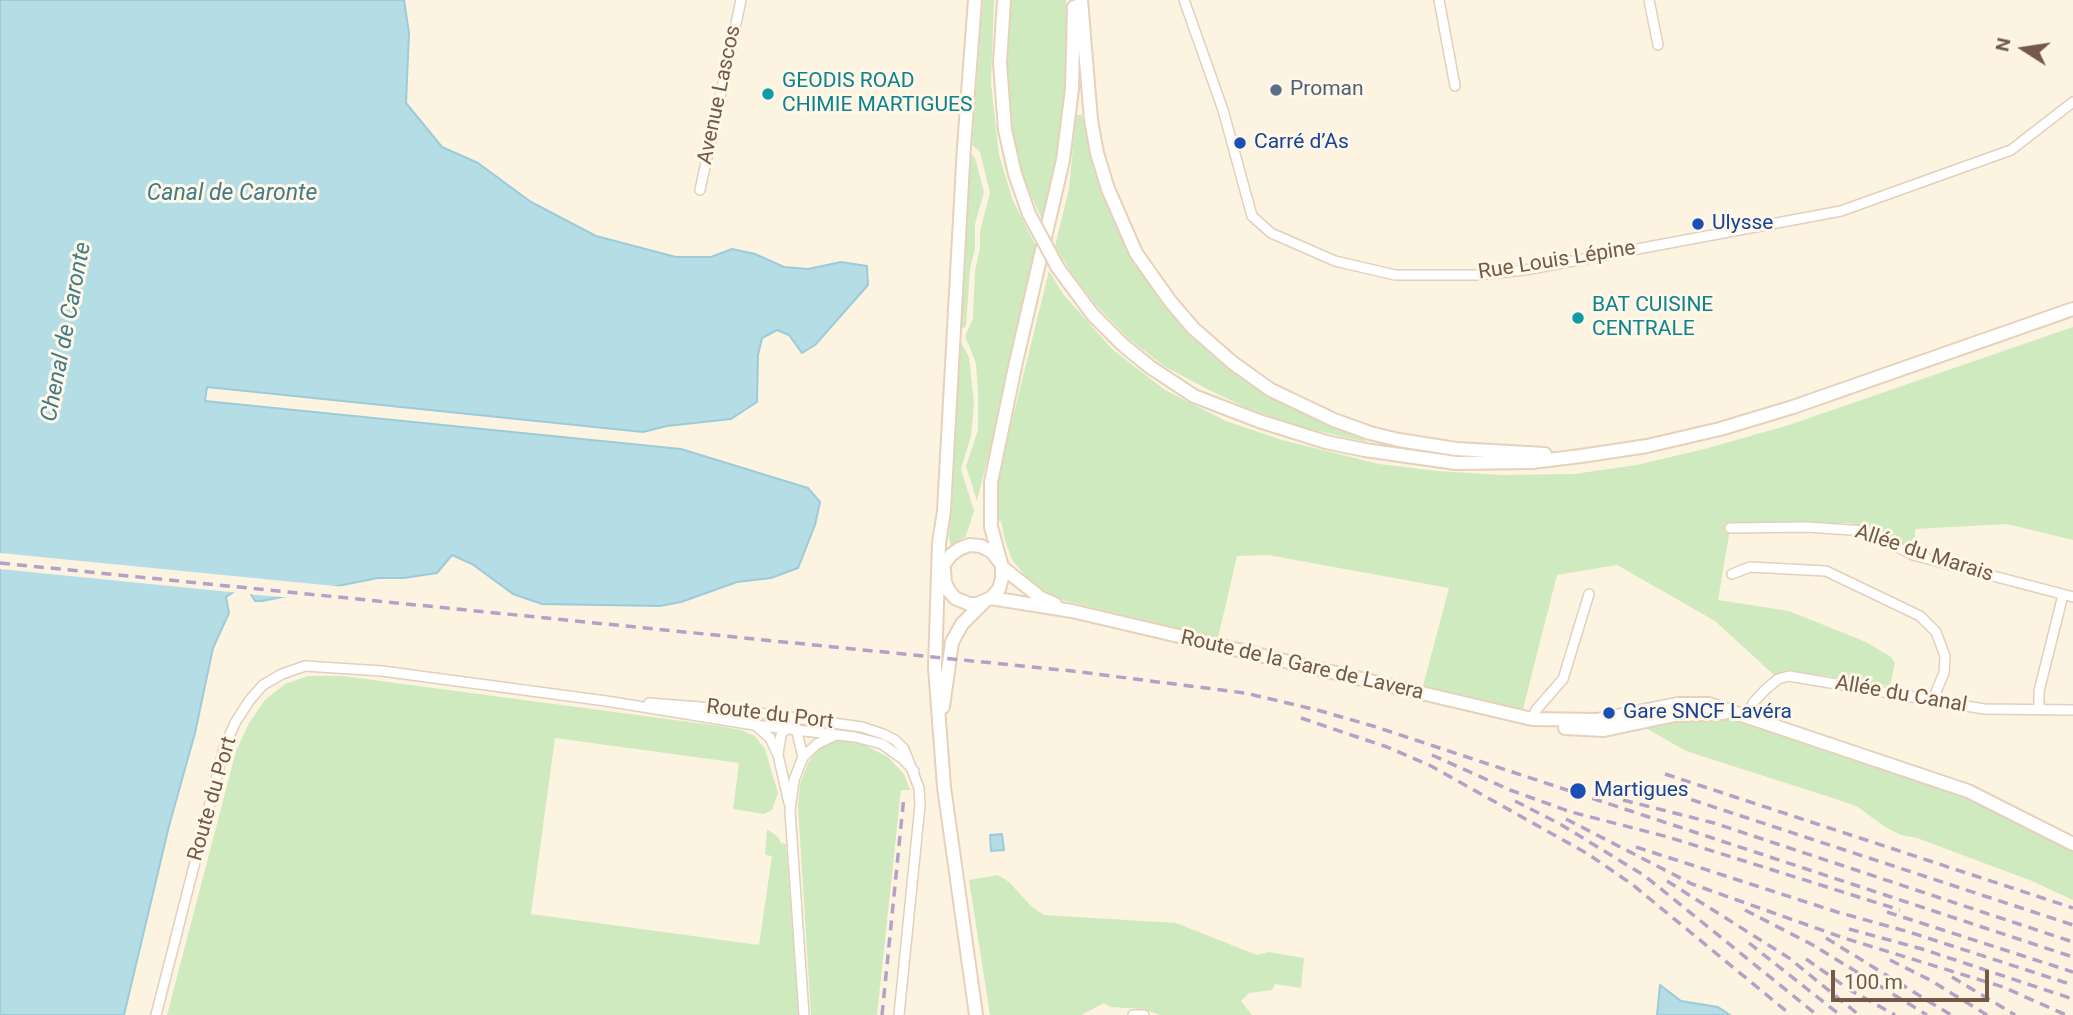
<!DOCTYPE html>
<html>
<head>
<meta charset="utf-8">
<style>
  body { margin:0 }
  #map { position:relative; width:2073px; height:1015px; overflow:hidden; background:#fdf3e1; font-family:Roboto,sans-serif }
  canvas { display:block }
  .north { position:absolute; left:1989px; top:14px; width:70px; height:70px; -webkit-text-stroke:5px #fff7e8; paint-order:stroke; rotate:282deg; font-size:19px; font-weight:700; line-height:28px; text-align:center; color:#745947 }
  .north::after { content:''; display:block; margin:auto; width:24px; height:32px; background:#745947; clip-path:polygon(50% 0,100% 100%,50% 72%,0 100%) }
  .scale { position:absolute; left:1831px; top:970px; width:158px; height:32px; box-sizing:border-box; border:4px solid #745947; border-top:0; padding-left:9px; font-size:21px; line-height:24px; white-space:nowrap; color:#745947; -webkit-text-stroke:5px #fff7e8; paint-order:stroke }
</style>
</head>
<body>
<div id="map">
<canvas width="2073" height="1015"></canvas>
<div class="north">N</div>
<div class="scale">100 m</div>
</div>
<script>
const ctx = document.querySelector('canvas').getContext('2d');
ctx.lineJoin = 'round';
function fillPath(path, color) {
  ctx.fillStyle = color;
  ctx.fill(path, 'evenodd');
}
function poly(rows) {
  const path = new Path2D();
  for (const r of rows) {
    path.moveTo(r[0], r[1]);
    for (let i = 2; i < r.length; i += 2) path.lineTo(r[i], r[i + 1]);
  }
  return path;
}
function trace(path, color, width, dash) {
  ctx.strokeStyle = color;
  ctx.lineWidth = width;
  ctx.lineCap = dash ? 'butt' : 'round';
  ctx.setLineDash(dash || []);
  ctx.stroke(path);
}
function write(font, color, halo, rows, align = 'center') {
  ctx.font = font + ' Roboto,sans-serif';
  ctx.lineWidth = 6;
  ctx.setLineDash([]);
  ctx.textBaseline = 'middle';
  ctx.strokeStyle = halo;
  ctx.fillStyle = color;
  for (const [text, x, y, turn = 0] of rows) {
    ctx.save();
    ctx.translate(x, y);
    ctx.rotate((+turn || 0) * Math.PI / 180);
    ctx.textAlign = isNaN(turn) ? turn : align;
    if (halo) ctx.strokeText(text, 0, 0);
    ctx.fillText(text, 0, 0);
    ctx.restore();
  }
}
fillPath(poly([
  [983,0,994,0,991,83,999,155,1013,201,1039,252,977,501,966,466,978,430,978,391,976,363,965,336,973,319,975,271,980,248,980,231,990,193,980,152,972,145],
  [1011,0,1066,0,1067,54,1066,95,1060,147,1044,224,1021,173,1011,123,1007,79],
  [1076,115,1082,115,1092,158,1116,226,1143,273,1170,311,1206,348,1244,378,1279,401,1364,439,1366,442,1305,428,1247,408,1207,389,1164,366,1128,338,1096,305,1072,274,1055,246,1069,189],
  [971,154,975,158,984,192,975,224,975,249,970,269,966,326,961,330],
  [1049,271,1063,294,1113,350,1165,390,1226,421,1282,440,1379,464,1437,471,1502,475,1574,474,1637,465,1708,448,1789,425,2073,327,2073,540,2007,524,1915,529,1915,551,1878,531,1850,523,1731,523,1718,600,1789,611,1866,642,1891,657,1895,663,1890,686,1820,675,1786,673,1775,676,1715,621,1617,565,1557,575,1523,709,1423,686,1449,588,1268,555,1237,556,1218,638,1062,600,1038,589,1023,578,1025,575,1012,560,1005,540,1001,521,996,521,996,486],
  [960,340,969,357,974,403,971,436,961,469,974,511,966,536,951,546,949,539],
  [308,676,343,676,720,726,741,730,755,736,765,749,778,793,772,810,764,814,733,809,739,763,555,738,531,914,759,945,772,856,765,855,767,829,778,837,781,843,786,844,799,1015,167,1015,236,751,249,723,265,700,285,684],
  [1722,718,1750,723,1960,794,2005,813,2073,849,2073,900,2032,881,1917,838,1901,835,1885,827,1858,807,1845,802,1686,751,1644,727,1665,721],
  [843,740,860,743,888,757,904,774,910,790,901,790,877,1015,811,1015,798,807,800,784,808,763,817,751,830,742],
  [998,875,1009,882,1032,907,1044,915,1176,923,1257,955,1269,952,1304,958,1301,988,1275,984,1272,990,1249,993,1241,1001,1252,1015,1160,1015,1143,1009,1110,1007,1104,1003,1081,1015,990,1015,969,880]
]), '#cfeabf');
const water = poly([
  [0,0,404,0,409,33,406,103,442,147,478,163,531,202,596,236,676,257,711,257,732,249,755,254,784,267,808,269,841,262,867,266,868,285,815,345,802,353,789,335,777,330,762,338,758,355,757,402,731,419,667,426,643,432,207,387,205,401,681,449,808,488,820,502,815,525,798,568,771,578,737,582,681,602,660,606,542,604,513,594,472,564,452,555,437,573,404,578,378,578,262,601,255,601,247,588,235,591,226,597,229,613,213,648,195,733,169,826,124,1015,0,1015,0,0],
  [1002,834,1004,850,991,851,990,835,1002,834],
  [1660,985,1681,1001,1718,1007,1730,1015,1657,1015,1660,985]
]);
fillPath(water, '#b5dde6');
trace(water, '#9bccd8', 2);
fillPath(poly([
  [0,553,345,587,294,598,247,594,246,592,240,593,0,569]
]), '#fdf3e1');
const street = poly([
  [1184,0,1223,110,1252,216,1271,233,1335,261,1395,275,1477,275,1525,270,1841,211,2011,150,2073,102],
  [1439,0,1455,86],
  [1649,0,1658,45],
  [700,190,741,0],
  [1730,528,1807,527,1865,531,1913,555,2073,597],
  [1732,574,1750,567,1826,571,1920,616,1936,632,1945,656,1944,673,1933,699],
  [649,703,738,710,862,727,883,734,895,740,904,749,919,788,920,805,899,1015],
  [2039,709,2039,691,2063,595],
  [1748,716,1753,703,1765,690,1778,679,1789,676,1984,709,2073,710],
  [1532,719,1536,710,1563,679,1589,594],
  [755,725,770,738,778,755,789,803],
  [796,728,803,757],
  [778,754,781,735,788,725],
  [156,1015,224,748,235,723,249,701,263,685,282,674,305,666,382,671,606,701,754,725,855,737,882,744,903,759,914,771],
  [804,1015,790,811,794,780,803,757,817,744,836,735],
  [1133,1015,1144,1015]
]);
const secondary = poly([
  [975,0,964,146,944,511,939,543,935,667,944,787,976,1015],
  [1004,0,1000,63,1005,130,1015,174,1029,214],
  [1081,0,1091,120,1097,153,1108,189,1136,253,1170,301,1193,328,1233,363,1271,390,1334,420,1370,433,1399,440,1456,449,1545,454],
  [1058,268,1093,315,1122,344,1150,367,1194,396,1259,421,1326,442,1365,450,1456,463,1532,462,1581,456,1647,446,1720,429,1793,407,2073,309],
  [1002,567,1041,598,1055,604],
  [944,570,945,583,949,591,955,598,969,604,977,604,991,598,999,589,1002,578,1002,567,991,527,991,482,1016,362,1063,160,1072,89,1074,7],
  [939,571,951,555,959,549,969,545,981,546,992,552,999,561],
  [991,598,1072,611,1532,719,1597,720,1678,704,1709,704,1968,791,2073,844],
  [943,707,952,642,962,624,984,602],
  [1565,728,1604,730,1675,715,1724,713]
]);
trace(street, '#e1d0bd', 12);
trace(secondary, '#e6d1ba', 16);
trace(street, '#fff', 9);
trace(secondary, '#fff', 12);
trace(poly([
  [0,563,1072,671,1245,693,1317,710,1373,726,2073,957],
  [1301,718,1387,747,1431,766,1588,854,1633,885,1791,1015],
  [1432,755,1510,790,1571,812,1668,837,1900,910],
  [1665,774,2073,908],
  [1659,789,2073,925],
  [1623,800,1714,823,2073,942],
  [1515,801,1560,824,1645,876,1817,1015],
  [1566,819,1692,884,1844,938,2003,987,2066,1015],
  [1636,847,1837,912,1909,932,2073,985],
  [1667,881,1789,958,1859,1015],
  [1745,910,1811,944,1927,1015],
  [1887,912,2073,972],
  [1849,929,1922,949,2073,999],
  [1826,938,1951,1015],
  [1749,943,1840,1015],
  [1806,959,1850,990,1895,1015],
  [1890,960,1930,980,1987,1015],
  [1952,977,2015,1015],
  [882,1015,904,796]
]), '#b6a0c6', 3.5, [10, 7]);
const secondaryBridge = poly([
  [1029,214,1058,268]
]);
trace(secondaryBridge, '#e6d1ba', 16, []);
trace(secondaryBridge, '#fff', 12);
for (const [x, y, r, color] of [
  [1276,90,7,"#5c6f8a"],
  [768,94,7,"#0f9aa8"],
  [1240,143,7,"#1a4fb4"],
  [1698,224,7,"#1a4fb4"],
  [1578,318,7,"#0f9aa8"],
  [1609,713,7,"#1a4fb4"],
  [1578,791,9,"#1a4fb4"]
]) {
  const dot = new Path2D();
  dot.arc(x, y, r, 0, 2 * Math.PI);
  ctx.fillStyle = color;
  ctx.fill(dot);
  trace(dot, '#fff7e8', 2.5);
}
write('21px', '#0d838f', '#fff7e8', [
  ["GEODIS ROAD",782,82],
  ["CHIMIE MARTIGUES",782,106],
  ["BAT CUISINE",1592,306],
  ["CENTRALE",1592,330]
], 'left');
write('21px', '#4e5e75', '#fff7e8', [
  ["Proman",1290,90]
], 'left');
write('21px', '#745947', '#fff7e8', [
  ["Avenue Lascos",720,95,-78],
  ["Rue Louis Lépine",1557,261,-9],
  ["Allée du Marais",1924,554,18],
  ["Route de la Gare de Lavera",1302,666,13],
  ["Allée du Canal",1901,695,10],
  ["Route du Port",770,715,7],
  ["Route du Port",213,799,-74]
]);
write('21px', '#164399', '#fff7e8', [
  ["Carré d’As",1254,143],
  ["Ulysse",1712,224],
  ["Gare SNCF Lavéra",1623,713],
  ["Martigues",1594,791]
], 'left');
write('italic 23px', '#417a89', '#fff7e8', [
  ["Canal de Caronte",232,194],
  ["Chenal de Caronte",67,332,-79]
]);
</script>
</body>
</html>
